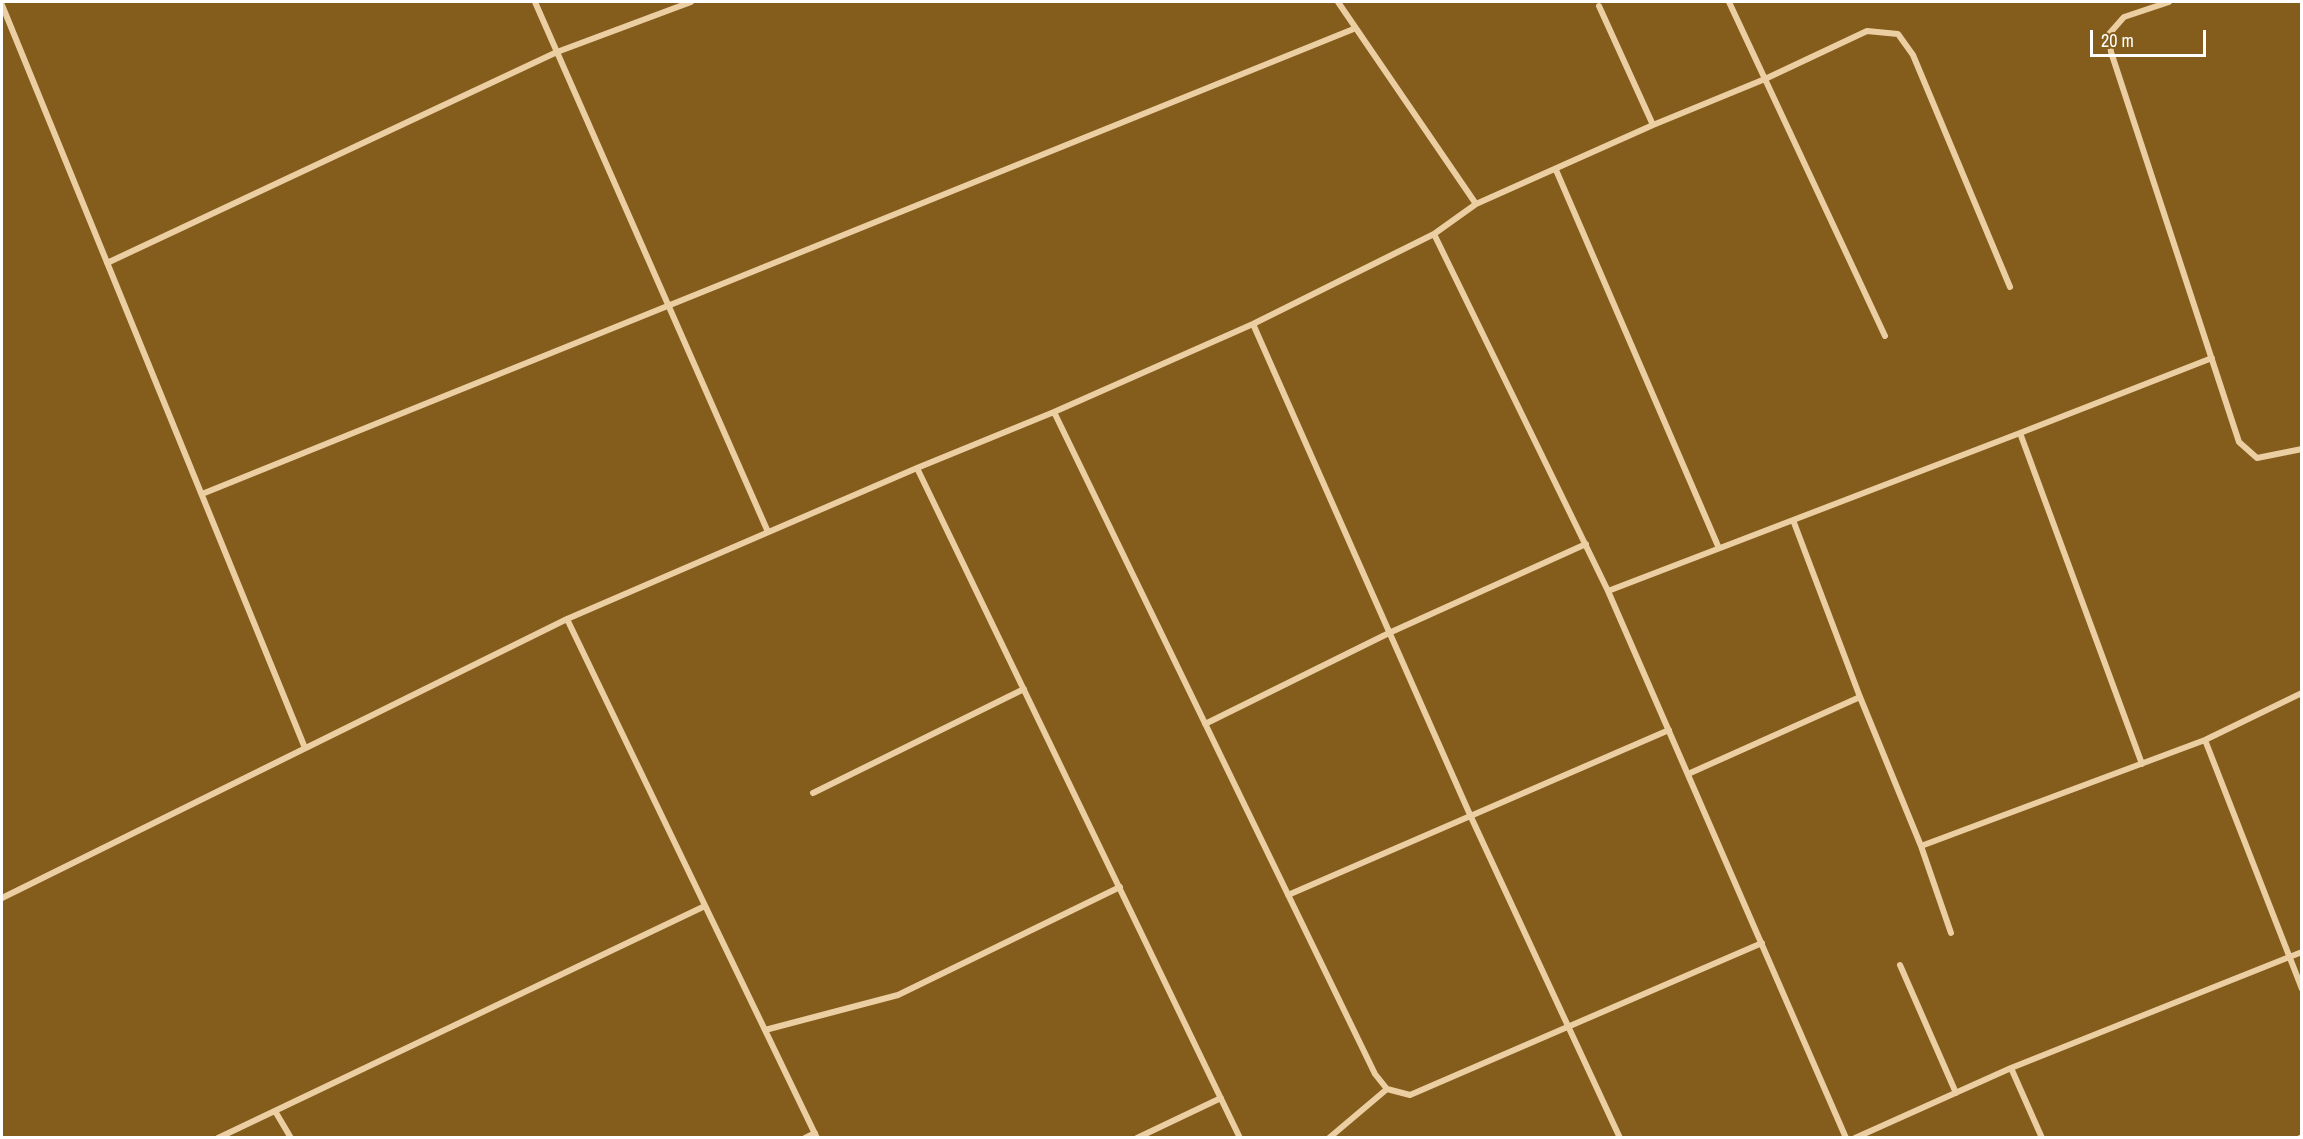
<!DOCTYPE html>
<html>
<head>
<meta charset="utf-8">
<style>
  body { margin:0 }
  #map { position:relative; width:2303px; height:1139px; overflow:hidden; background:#845c1b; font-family:"Archivo Narrow",sans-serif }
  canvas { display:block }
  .frame { position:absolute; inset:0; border:3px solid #fff; pointer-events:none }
  .scale { position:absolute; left:2090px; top:30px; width:116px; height:27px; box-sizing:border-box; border:3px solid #fff; border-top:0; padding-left:8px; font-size:18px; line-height:21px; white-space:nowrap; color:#fff; -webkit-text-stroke:4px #845c1b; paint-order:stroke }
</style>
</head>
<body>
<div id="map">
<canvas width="2303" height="1139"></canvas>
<div class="frame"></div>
<div class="scale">20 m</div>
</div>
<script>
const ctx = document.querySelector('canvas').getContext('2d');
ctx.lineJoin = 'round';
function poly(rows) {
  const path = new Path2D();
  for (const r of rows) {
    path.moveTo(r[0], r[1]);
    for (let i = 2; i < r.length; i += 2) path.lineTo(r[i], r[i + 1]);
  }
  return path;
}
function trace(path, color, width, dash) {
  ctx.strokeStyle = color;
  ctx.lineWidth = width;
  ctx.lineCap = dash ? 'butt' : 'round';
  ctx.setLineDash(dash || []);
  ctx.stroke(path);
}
trace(poly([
  [535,2,768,532],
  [1338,2,1476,204],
  [1729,2,1885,336],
  [2169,2,2124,17,2109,34,2111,52,2239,442,2257,458,2302,449],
  [2,5,305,748],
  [1599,6,1653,125],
  [1556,170,1718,546],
  [1434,234,1608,591,1846,1138],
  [107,263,557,52,691,2],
  [1253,324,1471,817,1620,1138],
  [1054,412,1375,1074,1387,1089,1410,1095,1762,943],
  [2020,433,2212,358],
  [917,468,1240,1138],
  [202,494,1356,28],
  [1793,520,1860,697,1921,846,1951,933],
  [1608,591,2020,433,2142,764],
  [567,619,817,1138],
  [1205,724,1389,633,1586,544],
  [2205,740,2302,989],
  [1688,774,1860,697],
  [813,793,1024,689],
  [1921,846,2205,740,2302,693],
  [1288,895,1669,730],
  [2,898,567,619,917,468,1054,412,1253,324,1434,234,1476,204,1653,125,1765,79,1867,31,1898,34,1913,55,2010,287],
  [1900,965,1956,1093],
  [765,1030,898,995,1120,887],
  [2011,1068,2042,1138],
  [275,1111,291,1138],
  [218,1138,705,906],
  [805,1138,815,1133],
  [1137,1138,1221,1098],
  [1329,1138,1387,1089],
  [1855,1138,2011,1068,2302,952],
  [2300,1138,2302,1137]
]), '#ebcea2', 6);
</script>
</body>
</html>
